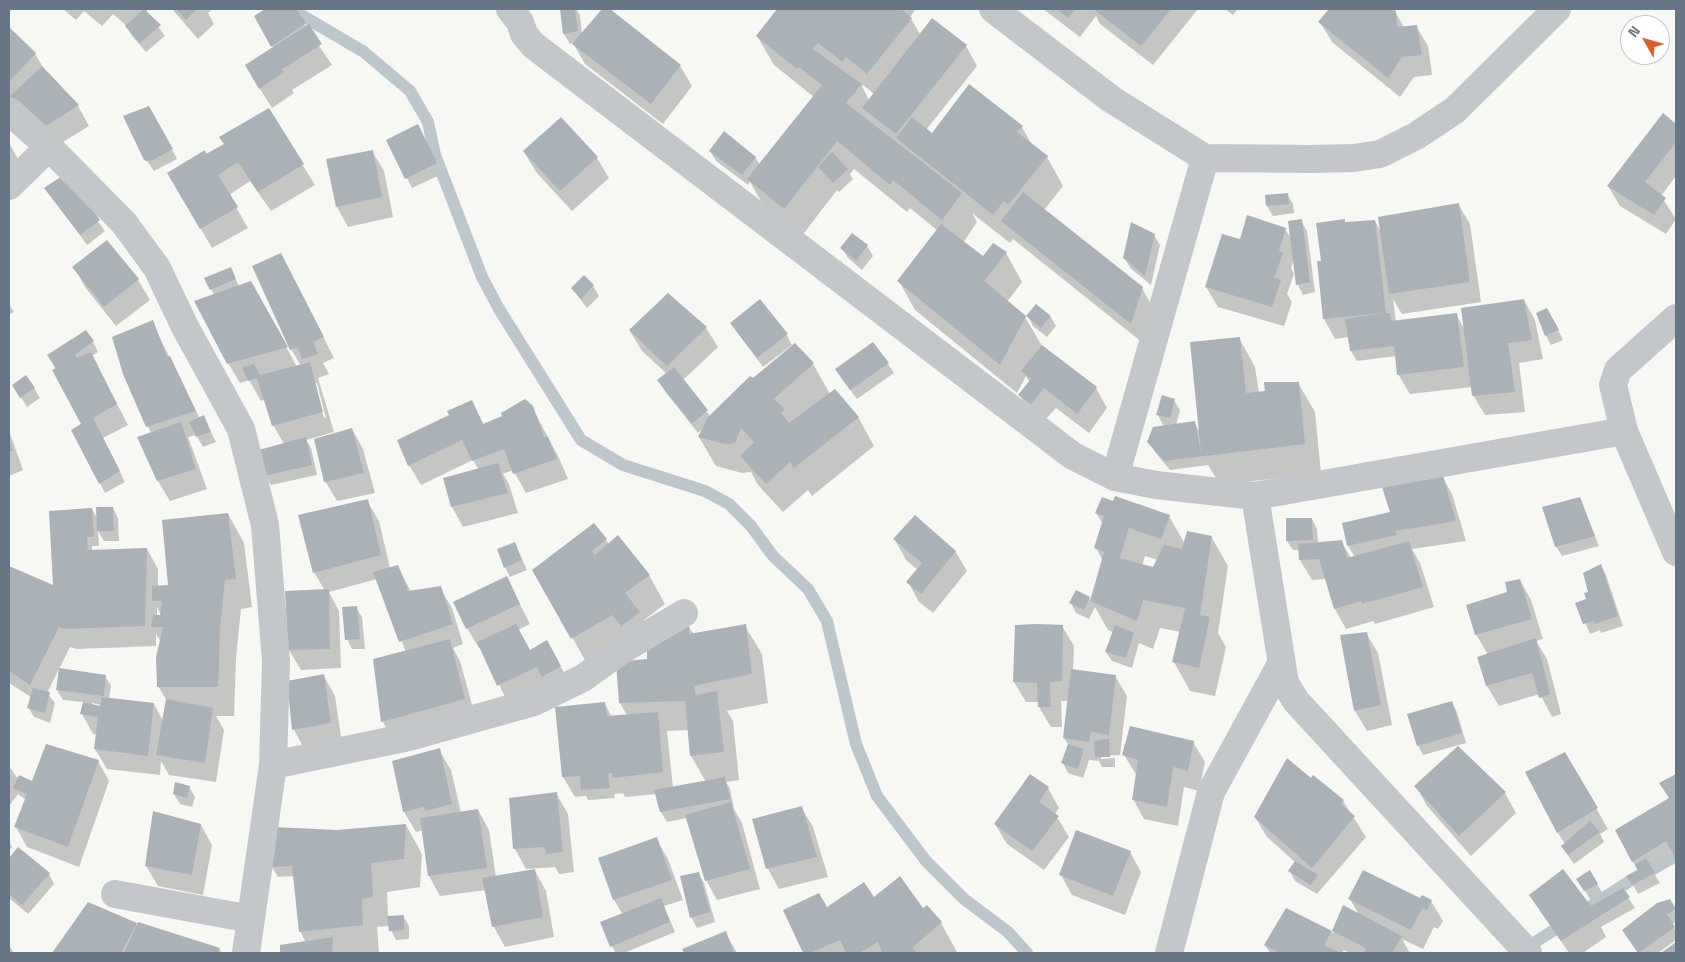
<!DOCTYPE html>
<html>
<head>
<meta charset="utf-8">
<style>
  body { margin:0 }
  #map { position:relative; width:1685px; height:962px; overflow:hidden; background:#f7f7f4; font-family:"Space Grotesk",sans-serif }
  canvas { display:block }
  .frame { position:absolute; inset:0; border:10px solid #677685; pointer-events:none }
  .north { position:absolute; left:1620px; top:15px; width:50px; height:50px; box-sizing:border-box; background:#fff; border:1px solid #c2c8ce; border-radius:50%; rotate:308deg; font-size:14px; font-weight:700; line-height:20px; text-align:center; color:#677685 }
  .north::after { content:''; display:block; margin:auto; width:18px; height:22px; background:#e15e2a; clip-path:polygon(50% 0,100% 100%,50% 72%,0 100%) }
</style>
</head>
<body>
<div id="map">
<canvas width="1685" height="962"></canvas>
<div class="frame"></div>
<div class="north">N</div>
</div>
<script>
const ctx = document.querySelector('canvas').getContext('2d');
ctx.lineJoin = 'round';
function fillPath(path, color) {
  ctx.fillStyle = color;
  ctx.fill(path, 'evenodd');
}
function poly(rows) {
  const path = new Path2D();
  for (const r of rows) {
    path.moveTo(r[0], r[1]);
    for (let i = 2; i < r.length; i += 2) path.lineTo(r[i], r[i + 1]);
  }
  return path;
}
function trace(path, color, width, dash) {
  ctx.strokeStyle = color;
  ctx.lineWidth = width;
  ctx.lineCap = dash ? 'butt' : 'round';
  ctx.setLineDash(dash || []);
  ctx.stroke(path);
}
fillPath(poly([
  [63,9,147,9,147,12,165,36,146,52,132,36,127,26,113,14,102,26,84,11,76,20],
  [172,9,213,9,208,13,214,24,198,39],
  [267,9,294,9,332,65,292,90,294,93,272,108,258,86,274,49,255,17],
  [562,9,576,9,580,15,582,34,604,9,608,9,680,66,692,86,663,124,585,64,573,43,570,44,564,34],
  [779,9,916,9,910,17,920,34,966,46,977,66,926,130,932,135,1022,127,1033,147,1047,157,1063,186,1044,210,1142,288,1153,308,1143,343,1013,239,1010,243,972,213,977,222,963,243,983,258,1006,253,1022,282,1007,302,1025,317,1042,346,1096,388,1107,408,1089,433,1056,408,1042,423,1031,415,1020,395,1030,383,1026,376,1017,393,915,310,899,281,938,231,910,208,907,212,854,169,850,174,853,179,839,192,837,190,801,237,765,208,750,182,748,185,716,161,710,151,755,157,760,165,814,97,774,65,757,36],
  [863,85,874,94,869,100,862,86],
  [1043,9,1198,9,1153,65,1100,24,1096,16,1080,37],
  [1225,9,1238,9,1233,15],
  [1331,9,1390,9,1395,12,1404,27,1416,26,1428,46,1432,75,1414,77,1400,97,1332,42,1320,22],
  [9,29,35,54,46,72,78,106,89,126,50,150,9,113],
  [149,108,177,159,154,171,146,159],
  [268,109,315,185,271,211,250,181,229,195,248,228,212,248,168,173,225,145],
  [1664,115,1676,125,1676,176,1661,196,1676,219,1666,234,1620,206,1608,186],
  [561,119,597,158,609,178,572,211,536,172,524,152],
  [423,136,442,174,412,188,388,140],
  [9,143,18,159,9,169],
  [372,151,384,171,393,217,348,227,337,207],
  [65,176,105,231,87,245,46,188],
  [1287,194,1293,204,1294,213,1273,216,1267,206],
  [1458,204,1470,224,1481,302,1402,314,1393,299,1396,322,1456,314,1465,330,1524,300,1535,320,1543,359,1519,363,1525,412,1485,415,1473,395,1472,387,1410,394,1398,374,1396,356,1357,361,1351,351,1349,337,1335,339,1324,319,1322,263,1344,220,1346,224,1375,221,1381,232],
  [1301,221,1307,231,1315,292,1303,295,1298,285,1294,258,1291,268,1294,274,1287,294,1292,302,1284,326,1218,307,1206,287,1240,241,1285,229,1292,240],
  [1154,235,1160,245,1151,285,1130,268,1125,258],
  [867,246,873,256,862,270,848,258,842,248],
  [281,255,334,358,323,363,329,374,318,378,334,432,306,440,311,448,317,475,271,485,265,475,284,444,273,425,265,399,261,401,249,380,240,383,228,363,214,295,206,278,230,268,239,286,262,302,297,367,301,366,291,349],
  [314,383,317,383,326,418,324,418],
  [74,267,138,280,150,300,116,326,85,287],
  [593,286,599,296,587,308,572,288],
  [9,304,14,312,9,315],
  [1028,316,1051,317,1056,326,1047,337,1033,326],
  [1553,319,1563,340,1551,345,1546,336],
  [152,322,200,419,203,417,216,442,203,447,196,435,188,437,207,489,170,501,158,481,151,433,124,374],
  [731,324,787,335,792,345,763,367],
  [706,328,718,347,683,380,710,416,753,380,813,364,830,394,858,417,874,446,812,496,808,490,783,512,758,485,751,472,742,473,716,466,699,437,704,428,698,433,664,390,658,380,667,374,642,351,630,331],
  [1239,338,1255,367,1259,393,1298,383,1315,412,1321,473,1220,485,1208,465,1170,470,1155,452,1149,442,1164,427,1158,415,1174,400,1180,410,1176,425,1194,422,1201,434],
  [93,342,98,352,92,356,128,425,103,438,125,482,105,493,100,483,83,425,49,356],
  [888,364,894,373,857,399,842,379],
  [14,385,34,388,40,398,27,407],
  [472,402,484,425,532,407,559,458,568,479,526,493,513,470,503,474,509,484,518,513,463,527,452,507,479,470,473,460,421,485,409,465,451,416],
  [352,429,363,449,375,493,337,501,325,481],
  [9,431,23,470,9,476],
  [1441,474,1452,494,1466,541,1412,549,1420,563,1434,607,1375,624,1373,621,1346,629,1335,609,1326,579,1312,580,1300,560,1300,550,1293,550,1287,541,1312,519,1317,529,1318,543,1341,541,1351,558,1355,557,1348,546,1344,524,1391,513],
  [1579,498,1599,546,1562,556,1556,546],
  [367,501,379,521,390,568,398,566,411,592,440,588,452,608,463,644,453,648,460,661,476,719,394,742,383,722,375,660,406,652,377,579,329,592,339,611,341,668,301,670,289,650,325,591,314,572],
  [113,508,118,518,119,541,104,541,98,531,99,546,92,546,92,551,147,549,158,569,158,587,170,586,228,514,244,543,252,607,241,609,236,658,234,716,216,716,224,730,216,782,169,775,161,761,160,775,107,769,95,749,97,735,93,734,82,714,84,702,63,700,57,690,105,676,111,686,109,699,154,704,163,721,167,701,158,686,161,642,156,634,156,646,77,649,70,647,47,693,55,703,50,723,34,717,28,707,31,697,9,683,9,567,54,587,92,509,98,520],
  [157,607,162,616,157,616],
  [92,703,102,705,101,708,92,705],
  [1096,513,1169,516,1185,544,1212,538,1228,566,1218,633,1226,647,1215,696,1190,691,1174,662,1181,632,1160,628,1153,649,1139,643,1132,668,1112,661,1106,652,1113,632,1108,630,1095,607,1089,619,1076,613,1071,603,1089,598,1091,602,1103,561,1096,548,1103,524],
  [1145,556,1158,560,1154,569,1142,566],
  [594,525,609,544,649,575,665,604,644,620,653,636,688,625,694,635,745,626,762,654,768,703,727,711,733,721,739,780,726,782,730,789,734,809,742,823,760,889,717,900,706,880,687,818,667,822,661,812,657,794,625,797,623,793,614,794,615,798,588,800,586,796,575,797,563,777,557,708,605,704,612,717,627,715,620,703,617,663,649,660,648,647,589,667,534,570],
  [689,730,691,756,706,782,673,788,667,731],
  [895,540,955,551,967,571,933,613,919,602,908,582,918,570,906,560],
  [515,544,527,570,510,577,505,567],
  [1601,565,1606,575,1623,626,1601,633,1600,630,1590,634,1577,603,1587,599],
  [506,577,530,624,518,630,530,652,552,651,566,676,509,705,481,647,479,648,467,628],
  [1520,580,1531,600,1543,639,1536,641,1547,659,1561,714,1552,717,1540,694,1499,706,1487,686,1479,658,1488,655,1476,634],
  [356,607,362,617,365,649,352,649,347,639],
  [1062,626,1074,646,1073,670,1115,676,1127,696,1120,755,1101,756,1101,759,1115,758,1115,767,1102,767,1099,761,1089,760,1083,778,1068,773,1063,763,1069,746,1064,738,1069,701,1061,701,1062,727,1051,727,1039,707,1039,702,1026,702,1014,682],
  [1366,633,1378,653,1392,725,1367,731,1355,711],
  [324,676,335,696,342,743,305,750,294,730],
  [1452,703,1457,712,1466,743,1423,755,1418,745],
  [1193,742,1205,762,1199,791,1184,787,1178,826,1144,819,1133,799,1137,776,1124,755],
  [439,750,451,770,461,813,478,810,489,830,496,877,535,871,546,891,554,937,505,947,494,927,486,890,440,896,429,876,423,830,416,832,404,812,393,761],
  [1565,754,1608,829,1600,834,1604,842,1574,864,1562,847,1565,844,1558,833],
  [98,761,109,781,79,867,27,847,16,827,26,800,18,794,9,806,9,766,18,779,33,783],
  [1676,775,1676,862,1655,875,1660,883,1638,894,1628,876,1638,871,1616,830,1670,799,1661,784],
  [1311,780,1343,801,1366,837,1317,894,1295,881,1290,871,1295,862,1267,837,1255,817],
  [176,784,189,787,195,797,192,807,180,804,174,794],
  [1416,786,1505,793,1516,813,1471,856,1427,806],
  [1048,788,1059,808,1055,814,1069,837,1044,870,1007,844,995,824],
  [556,793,568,814,574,872,559,874,555,867,526,869,515,849],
  [801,807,813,827,828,877,779,889,768,869,754,820],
  [201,825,212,845,203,895,158,886,146,866],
  [406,825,422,854,420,887,387,892,388,917,403,916,409,926,409,939,396,940,389,926,377,927,379,953,281,953,281,946,306,943,300,931,295,876,278,877,272,867,337,831],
  [656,839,668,859,683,900,664,906,675,932,624,953,616,953,612,946,623,915,614,900,599,858],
  [9,841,12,847,9,851],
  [18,849,49,874,54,884,28,914,9,898,9,860],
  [1130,852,1141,872,1125,915,1072,895,1061,875],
  [698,873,704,883,715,922,697,928,692,918,681,877],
  [1578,879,1597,884,1603,894,1591,901],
  [1623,890,1635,908,1601,927,1606,937,1583,953,1569,953,1530,895,1591,908],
  [874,899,923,910,941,923,957,952,804,953,784,911,827,908],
  [1350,899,1431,901,1443,921,1438,929,1434,927,1423,949,1402,939,1410,953,1349,953,1344,950,1342,953,1270,953,1265,945,1287,910,1333,933,1344,907,1359,915],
  [1669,900,1676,912,1676,922,1672,924,1676,932,1676,940,1658,953,1638,953,1623,930],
  [136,924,137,927,219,949,222,953,54,953],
  [725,932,737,953,685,953,683,949],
  [9,945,14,953,9,953]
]), '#0003');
trace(poly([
  [291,9,364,52,410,91,428,122,435,155,482,277,499,309,581,440,623,465,705,491,729,504,751,526,773,556,808,589,827,621,856,744,877,796,926,861,964,899,1008,932,1027,953],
  [1523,950,1633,879,1676,856]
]), '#bcc6cb', 12);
fillPath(poly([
  [144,9,161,25,140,43,125,26],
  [176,9,197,9,186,20],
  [265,9,296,9,306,23,271,47,254,16],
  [560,9,575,9,578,31,563,34],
  [602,9,610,9,681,65,651,104,572,44],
  [777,9,901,9,912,18,867,74,846,57,842,62,818,43,813,49,862,84,846,103,962,193,942,220,893,180,890,185,837,141,784,209,747,179,822,85,799,67,797,69,756,36],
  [1057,9,1075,9,1068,18],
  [1093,9,1171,9,1141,46],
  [1329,9,1392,9,1396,11,1397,27,1417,25,1422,55,1402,57,1388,78,1318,22],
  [932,18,967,45,896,134,862,108],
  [309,24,322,44,281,70,284,72,259,89,245,65],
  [9,27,36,53,9,82],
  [42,66,79,105,38,131,9,107,9,97],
  [969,84,1023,126,1017,132,1048,156,1008,205,1004,201,993,215,896,138,912,117,932,133],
  [149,106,173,149,153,160,147,161,144,160,123,116],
  [269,108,304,164,258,192,238,162,218,175,238,207,200,229,167,173,205,150,206,154,224,144,219,137],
  [1663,113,1676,124,1676,142,1645,182,1666,198,1654,215,1607,186],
  [561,117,598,157,560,191,523,151],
  [418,124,437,163,405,179,386,140],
  [724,131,756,157,742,175,709,151],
  [373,150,382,197,336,207,326,159],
  [832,152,848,169,833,183,818,167],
  [65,174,100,220,80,235,44,188],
  [1023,192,1143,287,1131,324,1001,221],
  [1288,193,1289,204,1266,206,1265,195],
  [1459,203,1470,282,1389,294,1378,217],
  [1247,215,1286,228,1279,251,1283,253,1274,278,1281,280,1272,307,1205,287,1222,234,1240,239],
  [1302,219,1310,282,1296,285,1288,221],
  [1345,219,1345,222,1375,220,1386,313,1390,313,1391,321,1457,313,1464,367,1397,375,1394,346,1350,351,1345,319,1384,313,1323,319,1317,261,1321,261,1316,223],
  [1131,222,1155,234,1145,276,1123,258],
  [941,224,983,256,993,243,1007,252,984,281,1026,316,1000,365,897,281],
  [852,233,868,245,856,261,840,248],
  [107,240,139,279,104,307,72,267],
  [281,253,324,337,313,342,318,354,302,359,298,347,290,350,252,266],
  [231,267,236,279,210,290,204,278],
  [584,275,594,285,581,299,571,288],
  [251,281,288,347,227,364,194,301],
  [668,293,707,327,667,366,629,330],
  [760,299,788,334,757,358,730,323],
  [1524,299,1532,340,1508,343,1515,392,1472,396,1461,308],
  [1036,304,1051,316,1041,328,1026,316],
  [1547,308,1559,330,1545,336,1536,313],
  [153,320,167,357,170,356,196,411,146,427,123,374,112,337],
  [86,330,94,341,75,355,77,358,91,352,117,404,93,418,120,471,99,484,71,430,81,424,52,370,56,368,47,355],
  [1240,337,1246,393,1265,391,1264,382,1299,382,1305,444,1164,461,1147,442,1153,427,1195,421,1201,453,1190,342],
  [873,342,889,363,850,390,835,369],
  [795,343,814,363,774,399,785,409,781,413,789,423,835,389,859,417,794,468,790,462,766,484,740,456,754,442,741,428,735,443,725,444,698,437,708,417,750,376,753,378],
  [1042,345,1097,387,1077,414,1044,388,1031,404,1018,395,1031,379,1021,371],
  [310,362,323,412,272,426,257,378,248,381,242,367,254,364,260,375],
  [674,367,708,410,692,424,657,380],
  [26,375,35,388,20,398,12,385],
  [1162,395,1175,399,1170,418,1156,415],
  [525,399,533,406,544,437,548,437,557,459,513,474,504,449,472,461,462,440,408,466,397,440,449,415,447,411,472,400,483,424,502,416,501,413],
  [204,415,211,432,196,437,189,422],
  [181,422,196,469,157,481,137,437],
  [352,428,364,473,324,482,314,439],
  [306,437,312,465,264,476,255,451],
  [9,440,13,450,9,452],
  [498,463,508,493,451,507,443,478],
  [1442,472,1456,521,1395,531,1397,535,1347,546,1342,523,1390,512,1381,484],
  [1115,496,1170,515,1161,539,1129,528,1120,558,1153,567,1164,545,1182,549,1187,531,1212,536,1200,615,1210,617,1199,668,1172,662,1185,608,1143,600,1137,621,1090,601,1104,552,1094,548,1104,516,1095,513,1102,497,1113,501],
  [1580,497,1595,536,1555,547,1542,507],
  [368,499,381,555,313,573,298,515],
  [96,507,113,507,114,531,97,531],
  [92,508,94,537,87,537,88,550,147,548,145,626,65,629,59,627,30,685,9,671,9,566,53,585,49,511],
  [228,513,236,579,225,580,220,629,218,687,157,687,156,657,163,627,151,627,153,615,160,615,162,601,152,601,152,586,168,585,162,520],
  [915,515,956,551,921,594,906,582,922,563,893,539],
  [1286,518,1312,518,1313,540,1286,541],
  [594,523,607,539,592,551,595,555,618,535,650,575,625,593,640,612,621,626,612,615,571,639,532,570],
  [1342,540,1347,558,1409,541,1423,587,1362,604,1361,601,1334,609,1319,559,1299,560,1298,544],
  [515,542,522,560,504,568,497,549],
  [1601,564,1618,616,1594,624,1594,621,1583,624,1575,603,1586,599,1584,593,1588,592,1583,573],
  [398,565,408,591,441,586,453,624,399,642,373,572],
  [507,576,520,604,466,629,453,602],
  [1520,579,1532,619,1475,635,1466,605,1507,592,1505,582],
  [329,589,330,649,288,650,285,591],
  [1076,590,1090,597,1084,610,1069,603],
  [357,606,360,639,345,640,342,607],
  [689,623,689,634,746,624,752,674,694,686,696,695,717,691,724,752,690,756,685,701,619,703,616,662,647,659,647,639],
  [516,624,530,650,547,640,561,666,542,677,537,667,497,686,477,642],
  [1037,624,1063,625,1062,681,1050,682,1051,707,1038,707,1037,683,1013,682,1015,625],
  [1115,625,1134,633,1126,658,1105,652],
  [1367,632,1381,705,1354,711,1340,635],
  [1536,638,1550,694,1539,698,1532,673,1486,686,1477,657],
  [450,639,465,699,381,722,373,659],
  [59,668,106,675,104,696,56,690],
  [1071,669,1116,675,1109,735,1091,732,1089,742,1063,738],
  [324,674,331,723,292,730,287,681],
  [33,688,50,692,45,713,27,708],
  [102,697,154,703,148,756,94,749,98,717,80,714,83,702,100,706],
  [166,699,213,708,205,763,156,755],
  [1452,701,1462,733,1417,746,1407,714],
  [605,702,607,716,658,712,663,772,613,778,612,773,608,773,610,788,581,790,580,776,562,777,555,707],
  [1130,726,1194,741,1188,771,1173,767,1167,807,1132,800,1138,760,1122,755],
  [1109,739,1110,757,1095,757,1094,741],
  [46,744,99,760,68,847,14,827,27,794,13,788,19,775,32,781],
  [1068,744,1084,749,1078,769,1061,763],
  [1458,746,1506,792,1459,836,1414,786],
  [440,748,452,804,425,811,424,807,403,812,392,761],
  [1565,752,1598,808,1557,833,1525,772],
  [1287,758,1311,778,1313,775,1344,800,1341,804,1355,816,1312,868,1254,817],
  [1030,774,1049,787,1039,802,1059,816,1032,851,994,824],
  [1676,774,1676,860,1666,841,1632,862,1615,830,1669,798,1659,783],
  [725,777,730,799,660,812,654,790],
  [175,782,190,786,187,798,173,794],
  [557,792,563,852,546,854,545,847,513,849,509,798],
  [731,802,750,869,705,881,685,815],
  [802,806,817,857,766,869,752,819],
  [478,809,487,868,428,876,420,818],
  [153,811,201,824,192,875,145,866],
  [1590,821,1600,832,1568,855,1561,846],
  [406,824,404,859,371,863,373,897,362,899,363,925,299,932,292,866,271,867,274,827,337,830],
  [1076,830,1131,851,1113,896,1059,875],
  [657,837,672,880,613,900,598,858],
  [18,847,50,873,22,905,9,894,9,858],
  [1646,858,1655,873,1632,885,1626,876,1638,870,1635,865],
  [1295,861,1318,875,1311,885,1288,871],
  [535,869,543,917,492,927,482,878],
  [1563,869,1591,906,1623,888,1630,897,1561,941,1529,895],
  [1363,870,1420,898,1422,895,1432,900,1427,910,1422,908,1411,930,1348,899],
  [1590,870,1598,884,1584,891,1576,879],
  [699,872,710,912,690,918,680,876],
  [900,876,923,908,927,905,942,922,912,948,917,953,882,953,878,942,883,939,859,953,846,953,840,940,810,953,803,953,783,910,819,893,827,907,864,882,874,897],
  [661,898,670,922,610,947,600,922],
  [1670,899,1676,909,1667,914,1675,927,1638,953,1622,930,1657,903],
  [88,902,137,923,121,953,52,953],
  [1343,905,1402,936,1392,953,1364,953,1366,948,1332,931],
  [1286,908,1332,931,1324,945,1341,953,1280,953,1264,945],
  [404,915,404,930,389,931,387,916],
  [138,922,220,948,218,953,124,953],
  [726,931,734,953,684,953,682,949],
  [333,937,332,953,280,953,280,945],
  [1676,942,1676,953,1661,953]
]), '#aab1b7');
trace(poly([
  [510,9,520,22,524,34,533,45,1073,456,1115,477,1156,485,1255,496,1624,431],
  [993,9,1111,99,1205,158,1312,159,1354,158,1380,154,1416,136,1455,110,1557,9],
  [9,111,49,147,124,223,157,268,185,327,241,429,265,525,276,661,273,765,246,953],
  [9,186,49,147],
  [1676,318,1618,370,1613,385,1624,431,1676,552],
  [1115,477,1205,158],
  [1255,496,1285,683,1296,701,1528,953],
  [273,765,409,737,534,702,583,678,622,650,684,613],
  [115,894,251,919],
  [1169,953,1211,792,1281,664]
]), '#c3c7ca', 28);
</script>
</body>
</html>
